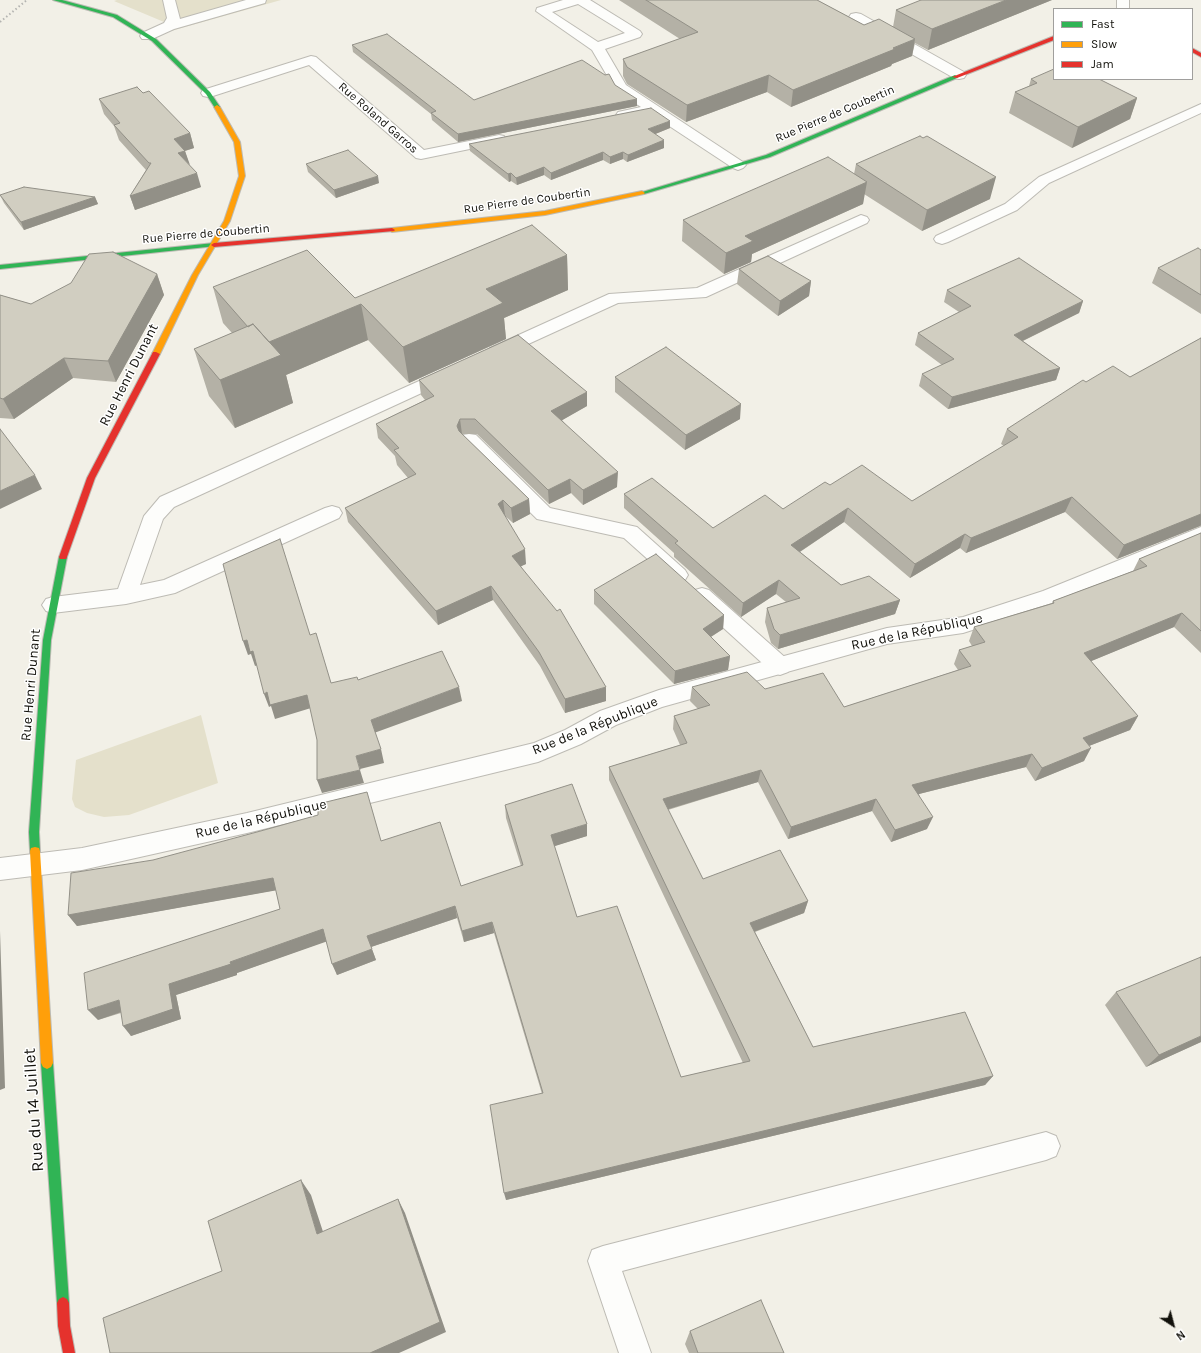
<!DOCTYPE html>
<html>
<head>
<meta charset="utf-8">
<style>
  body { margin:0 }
  #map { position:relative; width:1201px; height:1353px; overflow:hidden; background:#f2f0e7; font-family:Karla,sans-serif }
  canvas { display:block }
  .legend { position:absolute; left:1053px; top:8px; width:140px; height:72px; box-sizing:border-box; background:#fff; border:1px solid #a09f9d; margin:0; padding:5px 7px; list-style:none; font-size:12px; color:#11100a }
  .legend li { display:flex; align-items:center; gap:8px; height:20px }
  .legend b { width:20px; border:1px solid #a09f9d }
  .north { position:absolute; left:1153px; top:1305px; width:40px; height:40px; -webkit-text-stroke:3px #fff; paint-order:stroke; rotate:144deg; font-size:11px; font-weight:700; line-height:16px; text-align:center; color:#11100a }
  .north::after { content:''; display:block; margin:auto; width:14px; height:18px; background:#11100a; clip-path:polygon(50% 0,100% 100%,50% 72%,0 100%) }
</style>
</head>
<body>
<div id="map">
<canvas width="1201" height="1353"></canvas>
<ul class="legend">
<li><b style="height:5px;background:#30b455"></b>Fast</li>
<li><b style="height:5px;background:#ff9f0a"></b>Slow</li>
<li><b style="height:5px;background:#e5322d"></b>Jam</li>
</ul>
<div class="north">N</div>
</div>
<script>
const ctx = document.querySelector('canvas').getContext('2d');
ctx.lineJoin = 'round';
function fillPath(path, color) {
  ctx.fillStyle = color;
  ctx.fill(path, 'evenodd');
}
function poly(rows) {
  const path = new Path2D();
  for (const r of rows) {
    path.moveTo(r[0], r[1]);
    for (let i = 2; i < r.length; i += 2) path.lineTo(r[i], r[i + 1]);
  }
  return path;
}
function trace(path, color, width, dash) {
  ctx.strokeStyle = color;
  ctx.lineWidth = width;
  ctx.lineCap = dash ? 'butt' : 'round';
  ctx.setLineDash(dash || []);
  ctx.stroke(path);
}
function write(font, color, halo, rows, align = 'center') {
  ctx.font = font + ' Karla,sans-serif';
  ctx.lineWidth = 3;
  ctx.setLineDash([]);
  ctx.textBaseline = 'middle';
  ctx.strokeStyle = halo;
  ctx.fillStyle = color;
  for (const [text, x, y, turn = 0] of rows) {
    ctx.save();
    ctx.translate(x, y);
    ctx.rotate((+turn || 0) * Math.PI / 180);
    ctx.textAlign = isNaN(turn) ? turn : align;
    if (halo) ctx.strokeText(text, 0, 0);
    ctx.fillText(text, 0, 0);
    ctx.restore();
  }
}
fillPath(poly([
  [117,0,281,0,171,31,162,24,164,22,114,1],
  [201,715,218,783,129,815,104,817,87,813,75,807,72,799,76,760]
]), '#e4e0cb');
const lane = poly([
  [163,0,175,0,180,19,246,0,266,0,265,3,174,29,152,39,142,39,140,36,142,33,164,23,167,18,163,0],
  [856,13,861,14,964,72,966,75,964,78,959,79,954,78,851,20,849,17,851,14,856,13],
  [1201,104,1201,113,1049,183,1017,210,948,242,942,244,936,242,934,239,936,236,1005,204,1039,177,1201,104],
  [861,215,867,217,869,220,867,223,706,297,618,303,502,356,496,358,490,356,487,352,490,348,609,294,697,288,861,215],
  [446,369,452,371,455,375,452,379,174,507,163,519,140,585,164,580,325,508,332,506,339,508,342,513,339,518,175,593,126,604,53,613,46,611,42,605,46,599,53,597,118,589,144,516,160,497,446,369],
  [469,434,476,435,550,508,637,527,685,570,688,575,685,580,678,583,671,580,624,538,537,519,462,445,460,440,462,435,469,434],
  [702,588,709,590,788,660,791,666,788,672,780,675,772,672,695,602,692,596,695,590,702,588],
  [1046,1132,1056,1136,1060,1146,1056,1156,1046,1160,622,1271,651,1353,619,1353,588,1261,592,1250,603,1246,1046,1132]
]);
const street = poly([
  [563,0,590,0,640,31,642,34,640,37,605,49,626,85,743,162,746,165,743,168,738,170,733,168,651,114,623,119,618,118,616,115,618,112,641,107,616,91,592,50,536,11,537,8,563,0],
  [578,4,625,33,598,42,552,12,578,4],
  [1117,0,1129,0,1129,9,1117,9,1117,0],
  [311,56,316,57,424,150,499,135,504,136,506,139,504,142,499,143,421,159,416,158,309,65,213,96,208,97,203,96,201,93,203,90,311,56],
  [1201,527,1201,542,1057,603,963,633,887,644,662,707,616,725,581,744,538,762,247,833,82,870,0,880,0,858,82,848,247,813,534,743,565,730,600,711,659,690,887,628,963,617,1043,591,1201,527]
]);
const fast = poly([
  [53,0,62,0,117,15,156,39,210,92,220,107,215,108,206,94,152,41,113,17,53,0],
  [955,75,958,77,957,78,770,157,644,194,639,193,766,155,955,75],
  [214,243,217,245,216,246,0,269,0,265,214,243],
  [63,554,67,557,51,640,39,832,40,851,39,854,35,855,31,854,30,851,29,832,43,640,59,557,63,554],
  [47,1057,51,1059,53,1063,69,1303,67,1307,63,1309,59,1307,57,1303,41,1063,43,1059,47,1057]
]);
const slow = poly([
  [217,105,220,107,240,142,245,176,230,221,198,275,160,354,156,356,152,354,192,275,224,221,239,176,234,142,214,107,217,105],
  [642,191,645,193,644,194,545,215,392,232,389,230,392,228,545,211,642,191],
  [35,847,39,848,40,851,53,1063,51,1067,47,1069,43,1067,41,1063,30,851,31,848,35,847]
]);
const jam = poly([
  [1054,36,1054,40,957,78,952,77,1054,36],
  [1192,48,1201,53,1201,57,1192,52,1192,48],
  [392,228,395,230,394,231,214,247,211,245,214,243,392,228],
  [153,352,156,352,160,354,95,478,67,557,66,559,60,559,59,557,87,478,153,352],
  [63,1297,67,1299,69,1303,70,1326,75,1353,63,1353,58,1326,57,1303,59,1299,63,1297]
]);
trace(lane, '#bdbbb4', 2);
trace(street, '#bdbbb4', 2);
trace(fast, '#bdbbb4', 2);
trace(slow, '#bdbbb4', 2);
trace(jam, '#bdbbb4', 2);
fillPath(lane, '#fdfdfb');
fillPath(street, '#fdfdfb');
fillPath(fast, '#30b455');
fillPath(slow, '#ff9f0a');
fillPath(jam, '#e5322d');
trace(poly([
  [0,22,27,0]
]), '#b4b4b1', 2, [1.5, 2.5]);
fillPath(poly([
  [619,0,817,0,864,25,893,27,896,10,1052,0,928,50,915,43,912,56,892,64,891,66,791,107,767,92,686,122,627,84,623,76,623,59,680,39],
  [352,45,474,100,615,85,637,106,458,142,432,120,431,114,353,52],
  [1031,79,1137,98,1130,119,1072,148,1009,113,1015,92,1029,86],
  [143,93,190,133,194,148,185,151,189,164,201,187,135,210,130,196,146,170,119,140,114,126,104,114,99,99],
  [670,128,655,134,664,148,627,162,623,159,610,164,603,160,551,180,544,175,517,185,511,181,509,182,470,151,469,144],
  [306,164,379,183,336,198,308,172],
  [856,164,990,199,922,231,864,194,863,204,752,254,751,262,724,274,682,241,683,220,854,174],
  [0,195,95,197,98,204,24,230,4,203],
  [1201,250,1201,314,1152,283,1158,268],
  [567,255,568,290,504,318,506,339,409,383,368,340,286,375,293,403,235,428,209,396,194,349,232,333,223,323,213,287,355,298],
  [739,269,811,281,809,296,778,316,737,284],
  [157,274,164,295,116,382,73,378,14,419,0,418,0,295,31,304],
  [947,290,1083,301,1079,313,1023,341,1060,368,1056,380,948,409,919,386,922,374,942,365,915,345,918,333,959,312,944,302],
  [1201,338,1201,526,1200,526,1117,559,1065,512,966,553,960,548,910,578,844,522,800,552,841,585,900,600,895,614,778,649,771,643,765,622,767,608,786,602,776,594,741,617,674,557,674,553,624,508,624,494,713,528,783,509,830,485,912,501,1004,446,1001,444,1007,429,1086,382,1130,377],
  [615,377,740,419,685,450,615,392],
  [419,380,587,392,587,406,562,420,617,487,583,505,571,493,549,504,477,434,462,434,529,499,530,514,513,523,504,515,526,564,521,566,606,701,565,713,540,666,493,600,438,625,348,522,345,508,408,478,397,465,395,456,378,438,376,424,425,400,421,395],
  [1201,533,1201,653,1174,627,1091,661,1138,716,1130,730,1089,746,1084,761,1035,781,1026,767,919,794,927,829,891,842,872,811,788,839,758,782,668,810,703,879,808,901,804,913,755,932,813,1047,993,1076,985,1085,506,1200,542,1094,494,933,464,942,457,918,371,947,376,960,337,975,326,941,237,973,237,975,176,995,181,1019,131,1036,121,1013,98,1020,280,909,276,890,77,926,68,915,381,841,461,886,521,866,506,818,505,805,587,836,554,846,577,917,681,1077,743,1063,609,780,609,767,680,745,673,729,674,716,698,709,690,701,692,687,765,689,844,707,958,670,954,664,959,650,972,646,969,641,974,627,1052,603,1053,601,1133,571,1139,559],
  [594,590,724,615,723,629,711,637,730,656,728,670,674,684,594,604],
  [1116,992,1201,1042,1146,1067,1105,1005],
  [690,1331,784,1353,689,1353,685,1344]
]), '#b4b1a6');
fillPath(poly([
  [1006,0,1052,0,928,50,932,29],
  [915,39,912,56,892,64,891,66,791,107,793,90],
  [769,75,767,92,686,122,687,105],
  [1137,98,1130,119,1072,148,1078,127],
  [637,99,637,106,458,142,458,134],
  [670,121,670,128,648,137,648,129],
  [190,133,194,148,178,153,174,139],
  [664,140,664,148,627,162,628,155],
  [185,151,190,165,178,153],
  [603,152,603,160,551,180,551,173],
  [623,152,623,159,610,164,610,157],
  [544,167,544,175,517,185,516,178],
  [197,173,201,187,135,210,130,196],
  [511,173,511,181,509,182,508,174],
  [378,176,379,183,336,198,334,190],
  [996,177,990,199,922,231,927,210],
  [867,182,863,204,752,254,751,262,724,274,726,253,745,236],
  [95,197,98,204,24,230,21,222],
  [567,255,568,290,504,318,506,339,409,383,403,347,486,289],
  [157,274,164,295,116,382,108,361],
  [811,281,809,296,778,316,780,301],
  [1083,301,1079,313,1010,347,1014,335],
  [361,304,368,340,286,375,293,403,235,428,220,380,264,344],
  [64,358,73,378,14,419,3,399],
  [1060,368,1056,380,948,409,952,397],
  [587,392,587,406,552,426,551,411],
  [741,404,740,419,685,450,686,435],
  [460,419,462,434,459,441,457,426],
  [618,472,617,487,583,505,583,490],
  [35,475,42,489,0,509,0,491],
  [570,479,571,493,549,504,548,490],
  [1072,497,1065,512,966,553,971,538],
  [529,499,530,514,513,523,511,508],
  [503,500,505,515,499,519,498,504],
  [848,508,844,522,789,559,791,545],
  [1201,514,1201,525,1200,526,1117,559,1124,545],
  [965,534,960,548,910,578,915,564],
  [525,549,526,564,513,570,512,556],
  [779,580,776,594,741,617,743,603],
  [491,586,493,600,438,625,436,611],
  [900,600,895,614,778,649,780,635],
  [1182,613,1174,627,1077,667,1084,653],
  [724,615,723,629,701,643,703,629],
  [247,640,253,651,258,665,255,666,251,654,248,655,243,641],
  [730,656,728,670,674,684,675,671],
  [459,687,462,701,374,733,371,720],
  [606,687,606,701,565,713,565,699],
  [267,692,307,695,311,708,275,719,271,706,269,707,264,694],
  [1138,716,1130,730,1076,751,1083,738],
  [1091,748,1084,761,1035,781,1042,768],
  [381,749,384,763,360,769,356,756],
  [1032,754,1026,767,907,797,912,785],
  [360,770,364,783,322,793,317,780],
  [761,770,758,782,662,811,663,799],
  [876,799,872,811,788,839,791,827],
  [933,817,927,829,891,842,895,830],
  [587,824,587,836,552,847,551,835],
  [273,878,278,890,77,926,68,915],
  [808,901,804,913,748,934,750,923],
  [455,906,457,918,371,947,367,936],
  [492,922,494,933,464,942,462,931],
  [323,929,328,941,237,973,237,975,176,995,181,1019,131,1036,123,1026,169,984],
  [0,931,5,1088,0,1090],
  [372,949,376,960,337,975,332,964],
  [119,1000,127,1010,98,1020,88,1010],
  [1201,1036,1201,1042,1146,1067,1159,1055],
  [993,1076,985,1085,506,1200,504,1193],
  [301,1180,311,1195,328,1247,317,1234],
  [398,1199,405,1213,446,1332,399,1353,370,1353]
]), '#929087');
const building = poly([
  [646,0,817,0,864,25,879,19,915,39,893,48,895,49,793,90,769,75,687,105,627,67,623,59,698,32,646,0],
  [921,0,1006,0,932,29,896,10,921,0],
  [387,34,474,100,582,60,605,75,609,74,615,85,637,99,458,134,431,113,436,111,352,45,387,34],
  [1054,69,1054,79,1099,79,1137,98,1078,127,1015,92,1037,83,1031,79,1054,69],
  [137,87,143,93,149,91,190,133,174,139,185,151,178,153,197,173,130,196,151,163,149,163,114,125,120,123,99,99,137,87],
  [651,108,670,121,648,129,664,140,628,155,623,152,610,157,603,152,551,173,544,167,516,178,511,173,508,174,469,144,651,108],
  [920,136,923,138,927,136,996,177,927,210,856,164,920,136],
  [348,150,378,176,334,190,306,164,348,150],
  [828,157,867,182,745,236,753,241,726,253,683,220,828,157],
  [24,187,95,197,21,222,0,195,24,187],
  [532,225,567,255,486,289,503,303,403,347,361,304,269,342,253,324,248,327,213,287,307,250,355,298,532,225],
  [1198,248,1201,250,1201,295,1158,268,1198,248],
  [113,252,157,274,108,361,64,358,3,399,0,398,0,295,31,304,71,283,89,254,113,252],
  [768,256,811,281,780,301,739,269,768,256],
  [1019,258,1083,301,1014,335,1060,368,952,397,922,374,954,359,918,333,971,306,947,290,1019,258],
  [253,324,281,355,220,380,194,349,253,324],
  [518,335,587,392,551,411,618,472,583,490,570,479,548,490,475,419,460,419,457,426,459,431,529,499,511,508,503,500,498,504,525,549,512,556,557,611,560,609,606,687,565,699,539,652,491,586,436,611,345,508,416,474,394,450,399,448,376,424,434,396,419,380,518,335],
  [1201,338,1201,514,1124,545,1072,497,971,538,965,534,915,564,848,508,791,545,841,585,869,576,900,600,780,635,774,629,767,608,800,598,779,580,743,603,675,543,678,541,624,494,652,478,713,528,765,495,783,509,825,482,830,485,862,465,912,501,1018,437,1007,429,1083,380,1086,382,1113,366,1130,377,1201,338],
  [666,347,741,404,686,435,615,377,666,347],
  [0,429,35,475,0,491,0,429],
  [1201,533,1201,631,1182,613,1084,653,1138,716,1083,738,1091,748,1042,768,1032,754,912,785,933,817,895,830,876,799,791,827,761,770,663,799,703,879,780,850,808,901,750,923,813,1047,965,1012,993,1076,504,1193,490,1105,543,1093,492,922,462,931,455,906,367,936,372,949,332,964,323,929,230,962,231,964,169,984,173,1009,123,1026,119,1000,88,1010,84,973,280,909,273,878,68,915,71,873,153,860,257,832,318,815,318,804,367,792,381,841,440,822,461,886,523,865,505,805,572,784,587,824,551,835,577,917,617,906,681,1077,750,1061,609,767,687,743,674,716,710,705,692,687,747,672,765,689,823,673,844,707,971,666,959,650,985,642,974,627,1054,603,1053,601,1147,566,1139,559,1201,533],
  [280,539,310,635,316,633,331,683,357,677,358,680,442,651,459,687,371,720,381,749,356,756,360,770,317,780,317,740,307,695,270,705,267,692,264,694,253,651,250,652,247,640,243,641,223,564,280,539],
  [656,554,724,615,703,629,730,656,675,671,594,590,656,554],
  [1201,957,1201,1036,1159,1055,1116,992,1201,957],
  [301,1180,317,1234,398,1199,440,1322,370,1353,110,1353,103,1318,222,1271,208,1221,301,1180],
  [761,1300,784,1353,698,1353,690,1331,761,1300]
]);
fillPath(building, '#d1cec1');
trace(building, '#929087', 1);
write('12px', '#11100a', '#fff', [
  ["Rue Pierre de Coubertin",835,114,-23],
  ["Rue Roland Garros",378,118,41],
  ["Rue Pierre de Coubertin",527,201,-8],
  ["Rue Pierre de Coubertin",206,234,-5]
]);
write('14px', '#11100a', '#fff', [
  ["Rue Henri Dunant",129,375,-63],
  ["Rue de la République",917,632,-12],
  ["Rue Henri Dunant",31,685,-85],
  ["Rue de la République",595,726,-22],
  ["Rue de la République",261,819,-13]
]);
write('17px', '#11100a', '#fff', [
  ["Rue du 14 Juillet",34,1110,-94]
]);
</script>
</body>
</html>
